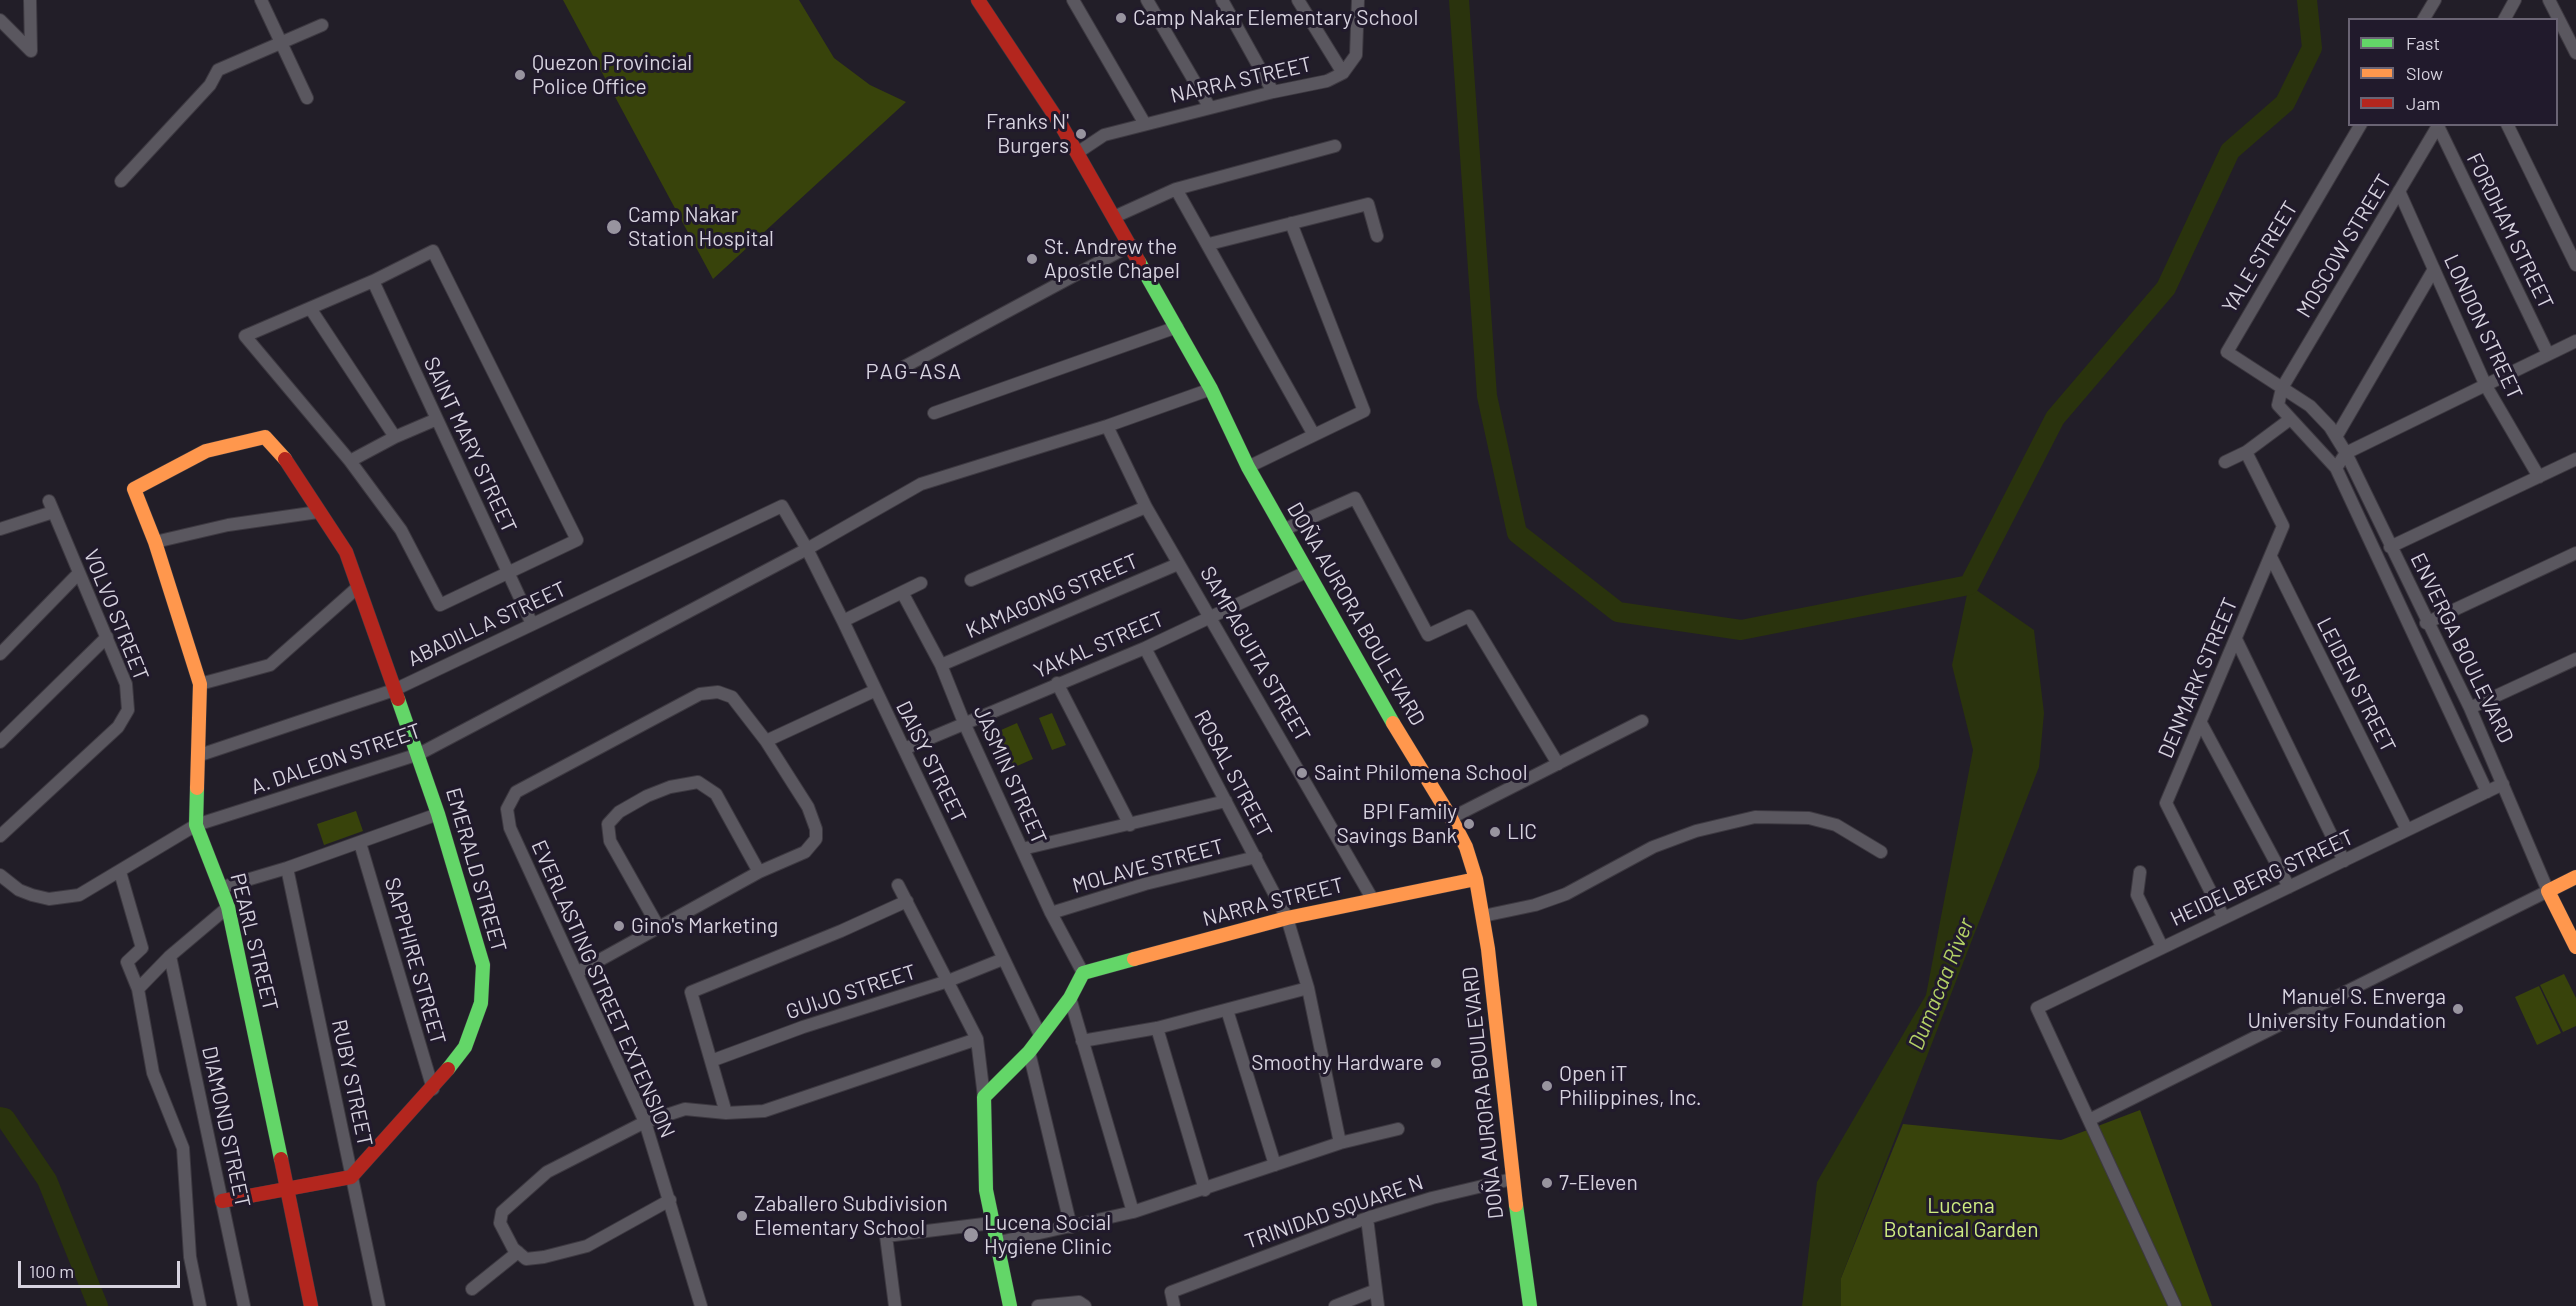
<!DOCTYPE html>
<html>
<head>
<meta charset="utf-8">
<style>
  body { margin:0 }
  #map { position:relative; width:2576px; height:1306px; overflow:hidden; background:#221e28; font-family:Barlow,sans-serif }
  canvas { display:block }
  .legend { position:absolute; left:2348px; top:18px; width:210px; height:108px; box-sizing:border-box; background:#211a2c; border:2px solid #6a6474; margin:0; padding:8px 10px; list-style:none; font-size:18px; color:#d7d3df }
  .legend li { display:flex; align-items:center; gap:12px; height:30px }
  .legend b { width:30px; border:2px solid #6a6474 }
  .scale { position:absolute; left:18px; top:1261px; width:162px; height:27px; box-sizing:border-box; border:3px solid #d7d3df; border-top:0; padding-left:8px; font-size:18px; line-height:21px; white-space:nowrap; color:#d7d3df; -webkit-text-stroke:4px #211a2c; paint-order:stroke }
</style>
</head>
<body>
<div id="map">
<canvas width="2576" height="1306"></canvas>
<ul class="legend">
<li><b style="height:8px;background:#63d668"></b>Fast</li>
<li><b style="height:8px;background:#ff974d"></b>Slow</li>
<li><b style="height:8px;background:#b3261e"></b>Jam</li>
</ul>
<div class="scale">100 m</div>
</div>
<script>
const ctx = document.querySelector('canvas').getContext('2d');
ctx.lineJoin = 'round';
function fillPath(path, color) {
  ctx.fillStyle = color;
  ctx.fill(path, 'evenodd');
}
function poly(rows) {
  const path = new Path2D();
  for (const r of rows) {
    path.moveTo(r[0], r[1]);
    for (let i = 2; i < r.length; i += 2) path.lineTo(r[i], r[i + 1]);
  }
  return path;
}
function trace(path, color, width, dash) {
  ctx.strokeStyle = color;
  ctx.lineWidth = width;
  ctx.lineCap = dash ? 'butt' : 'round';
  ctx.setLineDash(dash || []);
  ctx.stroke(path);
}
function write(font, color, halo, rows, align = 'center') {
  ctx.font = font + ' Barlow,sans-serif';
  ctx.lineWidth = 6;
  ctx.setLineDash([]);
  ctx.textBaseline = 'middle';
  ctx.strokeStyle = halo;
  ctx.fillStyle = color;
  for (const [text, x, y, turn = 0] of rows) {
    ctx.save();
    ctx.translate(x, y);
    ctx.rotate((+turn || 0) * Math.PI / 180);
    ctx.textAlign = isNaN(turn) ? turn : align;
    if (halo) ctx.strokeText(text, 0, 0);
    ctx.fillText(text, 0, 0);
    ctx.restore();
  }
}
fillPath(poly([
  [563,0,799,0,834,58,870,85,906,102,713,279],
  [1052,713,1066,745,1052,750,1039,718],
  [1017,723,1033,759,1008,770,992,734],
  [356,811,363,831,324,845,317,824],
  [2564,974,2576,998,2576,1026,2563,1032,2540,985],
  [2539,986,2561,1033,2537,1045,2515,997],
  [2140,1110,2212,1306,1841,1306,1841,1278,1903,1124,2061,1140]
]), '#38430b');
fillPath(poly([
  [1969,585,2034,630,2044,713,2039,767,1841,1278,1841,1306,1802,1306,1817,1182,1926,995,1973,750,1952,665]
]), '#2a330d');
trace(poly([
  [1459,0,1487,396,1517,533,1618,612,1741,630,1969,585],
  [1969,585,2055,418,2166,288,2230,151,2285,103,2312,48,2307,0],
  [0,1117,5,1118,47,1180,98,1306]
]), '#2a330d', 20);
const street = poly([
  [30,0,31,51],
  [261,0,307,98],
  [1073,0,1145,124],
  [1147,0,1210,108],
  [1222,0,1273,92],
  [1298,0,1343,73],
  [2549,0,2576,53],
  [0,20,31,51],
  [2423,20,2435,0],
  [2504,20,2515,0],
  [2507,124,2576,265],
  [2438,126,2548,354],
  [1077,153,1104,135,1273,92,1327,81,1343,73,1356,55,1358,0],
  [121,181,210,85,218,70,322,25],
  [1176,189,1314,435],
  [2399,191,2486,386,2539,477],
  [1114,217,1176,189,1335,146],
  [1209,244,1368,204,1377,236],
  [433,251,577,540,440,605,401,530,350,461,245,336,373,281,433,251],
  [373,281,532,624],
  [310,308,395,437],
  [900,369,1131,245],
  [934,413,1177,327],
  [1107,426,1146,507,1373,900],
  [2336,437,2434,269],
  [350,461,395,437,437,419],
  [2225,462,2246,452,2289,420],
  [1248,467,1364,411,1291,223],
  [2336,468,2278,405,2282,388,2439,124],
  [0,529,53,512],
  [1283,530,1355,498,1428,635,1469,616,1558,764],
  [155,542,228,525,318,512],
  [2390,547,2576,459],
  [2271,557,2407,830],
  [971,580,1146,507],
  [903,594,941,665,965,725,1051,913,1083,973],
  [843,621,921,583],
  [2426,623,2576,553],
  [2236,639,2344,861],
  [1145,648,1287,918,1308,988,1340,1143],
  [0,654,79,573],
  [941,665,1178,564],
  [1057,683,1130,825],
  [200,684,270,665,358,587],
  [2470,708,2576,659],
  [2201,723,2289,887],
  [766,741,874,691],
  [0,742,107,637],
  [904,749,1145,648,1306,572],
  [200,755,394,690,782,506,807,549,843,621,1041,1037],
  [2487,792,2336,468,2346,453,2576,341],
  [1451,818,1642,721],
  [0,836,118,727,128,710,126,684,49,501],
  [360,843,433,1089],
  [1022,849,1226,801],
  [287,868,379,1306],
  [120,872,142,948,127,962,138,989],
  [2140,872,2137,895,2162,947],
  [0,875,19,890,32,895,49,899,79,895,196,825,419,754,807,549,921,484,1107,426,1211,389],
  [898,885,977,1039,984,1097],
  [223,887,287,868,438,814],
  [1051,913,1145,884,1256,857],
  [1483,916,1535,905,1566,894,1653,847,1696,831,1755,817,1809,818,1836,825,1881,852],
  [2224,918,2166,803,2283,526,2246,452],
  [659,928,610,841,608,824,619,812,647,796,670,787,698,782,716,794,759,872],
  [170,956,244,1306],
  [578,972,759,872,805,852,816,839,816,829,808,807,766,741,732,697,718,692,700,694,516,792,507,809,510,828,645,1122,701,1306],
  [1070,998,1133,1212],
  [1227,1010,1275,1165],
  [1157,1028,1205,1190],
  [1082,1041,1157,1028,1308,988],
  [1029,1052,1071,1227],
  [711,1061,803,1027,948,981,1003,959],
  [726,1113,691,992,841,931,907,901],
  [2089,1120,2548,891,2470,708,2346,453,2330,427,2310,406,2227,352,2361,124],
  [670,1200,587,1246,544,1257,526,1259,513,1248,500,1223,502,1212,547,1172,645,1122,685,1109,726,1113,764,1111,977,1039],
  [1367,1218,1378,1306],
  [995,1243,1133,1212,1340,1143,1398,1129],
  [472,1289,518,1252],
  [200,1306,190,1257,183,1148,153,1073,138,989,170,956,228,907],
  [895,1306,886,1236,992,1223],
  [1038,1306,1079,1302,1085,1306],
  [1174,1306,1171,1292,1367,1218,1432,1198,1512,1179],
  [1335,1306,1376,1290],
  [2175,1306,2037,1008,2503,784]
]);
const fast = poly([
  [1139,262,1211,389,1248,467,1393,723],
  [398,699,438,814,483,965,481,1003,465,1047,448,1069],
  [197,788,196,825,228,907,281,1159],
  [1516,1205,1530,1306],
  [1010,1306,986,1190,984,1097,1029,1052,1070,998,1083,973,1134,959]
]);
const slow = poly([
  [1393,723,1451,818,1466,847,1476,879,1488,949,1516,1205],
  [197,788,200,684,155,542,134,489,206,451,265,437,285,459],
  [2576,877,2548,891,2576,947],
  [1134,959,1287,918,1476,879]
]);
const jam = poly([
  [978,0,1061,125,1139,262],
  [285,459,346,552,398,699],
  [281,1159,311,1306],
  [222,1201,351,1177,448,1069]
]);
trace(street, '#3d3941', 14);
trace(fast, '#3d3941', 15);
trace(slow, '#3d3941', 15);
trace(jam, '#3d3941', 15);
trace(street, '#5a575f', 12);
trace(fast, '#63d668', 14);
trace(slow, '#ff974d', 14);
trace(jam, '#b3261e', 14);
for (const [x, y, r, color] of [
  [1121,18,6,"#98949f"],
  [520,75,6,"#98949f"],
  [1081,134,6,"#98949f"],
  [614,227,8,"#98949f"],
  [1032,259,6,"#98949f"],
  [1302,773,6,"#98949f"],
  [1469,824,6,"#98949f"],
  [1495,832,6,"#98949f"],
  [619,926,6,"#98949f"],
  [2458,1009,6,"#98949f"],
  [1436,1063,6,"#98949f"],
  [1547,1086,6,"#98949f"],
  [1547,1183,6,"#98949f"],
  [742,1216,6,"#98949f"],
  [971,1235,8,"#98949f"]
]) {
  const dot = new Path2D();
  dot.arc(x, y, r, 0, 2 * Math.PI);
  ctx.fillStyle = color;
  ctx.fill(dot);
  trace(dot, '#211a2c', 2);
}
write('21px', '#d7d3df', '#211a2c', [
  ["Camp Nakar Elementary School",1133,18],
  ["Quezon Provincial",532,63],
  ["Police Office",532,87],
  ["Franks N'",1069,122,"right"],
  ["Burgers",1069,146,"right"],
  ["Camp Nakar",628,215],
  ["Station Hospital",628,239],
  ["St. Andrew the",1044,247],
  ["Apostle Chapel",1044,271],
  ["Saint Philomena School",1314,773],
  ["BPI Family",1457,812,"right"],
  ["Savings Bank",1457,836,"right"],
  ["LIC",1507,832],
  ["Gino's Marketing",631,926],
  ["Manuel S. Enverga",2446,997,"right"],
  ["University Foundation",2446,1021,"right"],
  ["Smoothy Hardware",1424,1063,"right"],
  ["Open iT",1559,1074],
  ["Philippines, Inc.",1559,1098],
  ["7-Eleven",1559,1183],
  ["Zaballero Subdivision",754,1204],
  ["Elementary School",754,1228],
  ["Lucena Social",984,1223],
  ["Hygiene Clinic",984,1247]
], 'left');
write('21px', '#d7d3df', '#211a2c', [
  ["NARRA STREET",1241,80,-13],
  ["FORDHAM STREET",2510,231,64],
  ["MOSCOW STREET",2344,246,-59],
  ["YALE STREET",2260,257,-59],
  ["LONDON STREET",2483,327,65],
  ["SAINT MARY STREET",470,445,65],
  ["KAMAGONG STREET",1052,596,-23],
  ["DOÑA AURORA BOULEVARD",1356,614,60],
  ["VOLVO STREET",116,615,68],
  ["ABADILLA STREET",487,624,-25],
  ["YAKAL STREET",1099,645,-23],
  ["ENVERGA BOULEVARD",2462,648,64],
  ["SAMPAGUITA STREET",1255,654,60],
  ["DENMARK STREET",2198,678,-67],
  ["LEIDEN STREET",2356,685,63],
  ["A. DALEON STREET",336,759,-19],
  ["DAISY STREET",931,762,64],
  ["ROSAL STREET",1233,774,62],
  ["JASMIN STREET",1010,775,66],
  ["MOLAVE STREET",1148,866,-15],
  ["EMERALD STREET",476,870,74],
  ["HEIDELBERG STREET",2262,878,-25],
  ["NARRA STREET",1273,902,-14],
  ["PEARL STREET",254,942,76],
  ["SAPPHIRE STREET",415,961,74],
  ["EVERLASTING STREET EXTENSION",603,989,66],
  ["GUIJO STREET",851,992,-18],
  ["RUBY STREET",352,1083,78],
  ["DOÑA AURORA BOULEVARD",1483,1093,-96],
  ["DIAMOND STREET",226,1127,78],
  ["TRINIDAD SQUARE N",1334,1212,-19]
]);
write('21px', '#ceec80', '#211a2c', [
  ["Lucena",1961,1206],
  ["Botanical Garden",1961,1230]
]);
ctx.letterSpacing = '1.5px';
write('22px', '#d7d3df', '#211a2c', [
  ["PAG-ASA",914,372]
]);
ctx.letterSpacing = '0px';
write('italic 22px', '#b4d165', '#211a2c', [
  ["Dumacaa River",1941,984,-68]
]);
</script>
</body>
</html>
